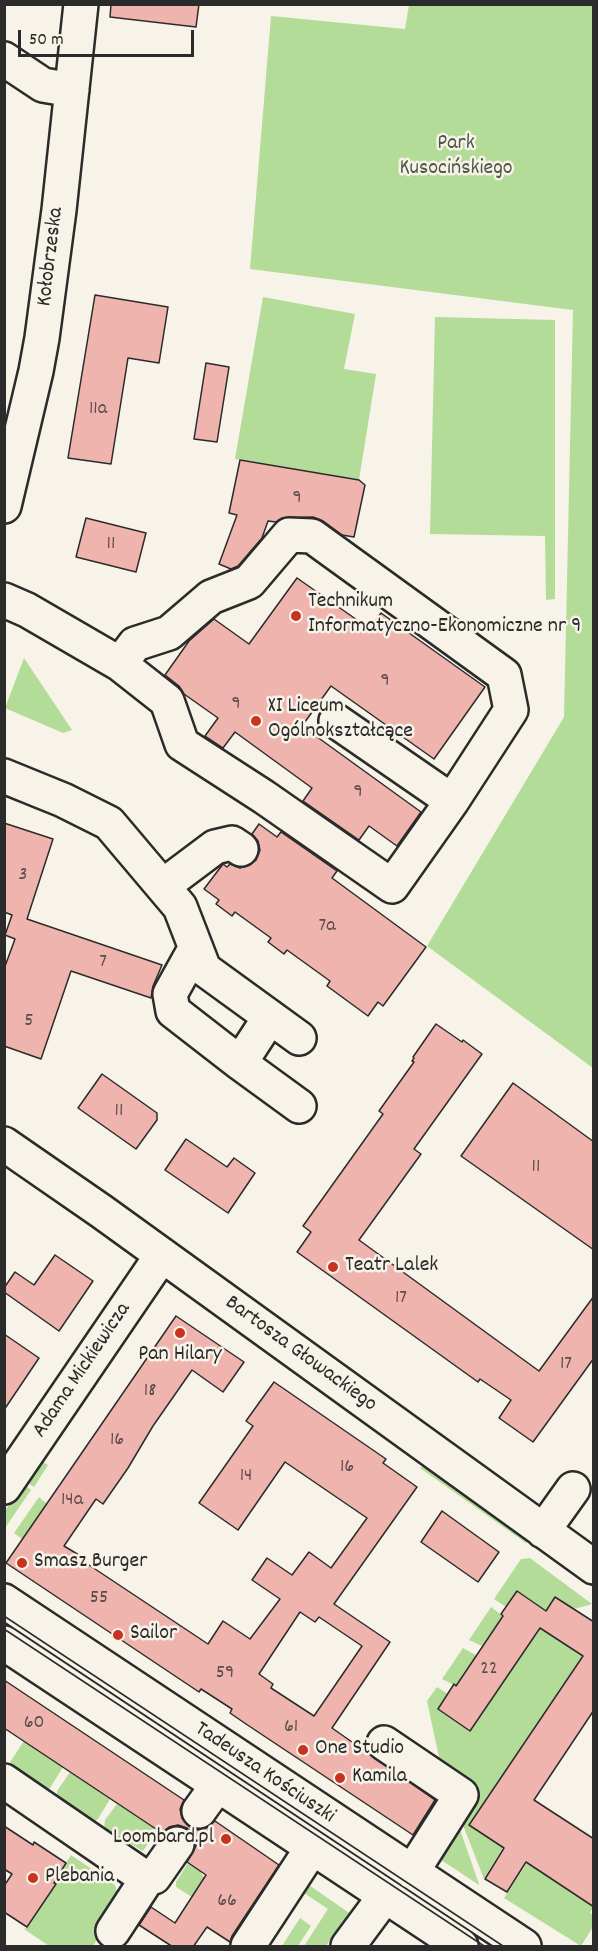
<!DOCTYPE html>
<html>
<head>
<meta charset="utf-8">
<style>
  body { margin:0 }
  #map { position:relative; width:598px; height:1951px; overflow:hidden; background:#f7f3e8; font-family:Dekko,sans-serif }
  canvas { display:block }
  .frame { position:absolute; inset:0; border:6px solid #2b2b2b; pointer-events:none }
  .scale { position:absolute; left:18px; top:30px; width:176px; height:27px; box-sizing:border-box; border:3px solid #2b2b2b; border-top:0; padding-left:8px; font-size:18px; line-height:21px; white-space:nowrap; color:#2b2b2b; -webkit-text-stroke:4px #f7f3e8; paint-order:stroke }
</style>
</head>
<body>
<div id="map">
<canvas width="598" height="1951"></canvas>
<div class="frame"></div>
<div class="scale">50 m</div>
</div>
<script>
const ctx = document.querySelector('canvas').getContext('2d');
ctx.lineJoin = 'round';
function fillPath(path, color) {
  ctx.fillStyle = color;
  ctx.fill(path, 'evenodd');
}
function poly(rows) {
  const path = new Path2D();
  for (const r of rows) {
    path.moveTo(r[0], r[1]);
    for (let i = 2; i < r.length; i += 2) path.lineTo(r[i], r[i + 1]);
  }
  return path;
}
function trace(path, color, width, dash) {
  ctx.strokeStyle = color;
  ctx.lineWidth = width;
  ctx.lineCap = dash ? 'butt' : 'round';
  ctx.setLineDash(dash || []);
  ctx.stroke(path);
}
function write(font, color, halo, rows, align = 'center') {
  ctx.font = font + ' Dekko,sans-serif';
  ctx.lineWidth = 5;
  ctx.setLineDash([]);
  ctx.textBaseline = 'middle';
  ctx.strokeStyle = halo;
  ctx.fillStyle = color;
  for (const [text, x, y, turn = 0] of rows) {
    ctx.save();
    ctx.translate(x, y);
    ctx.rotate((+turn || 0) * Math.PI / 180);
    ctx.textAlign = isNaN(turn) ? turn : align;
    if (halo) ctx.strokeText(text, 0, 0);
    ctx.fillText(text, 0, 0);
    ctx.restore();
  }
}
fillPath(poly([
  [409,5,593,5,593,1068,427,946,564,717,573,310,250,269,271,16,405,29],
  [263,297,355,314,344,369,376,374,359,480,235,459],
  [435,317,555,320,555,599,546,600,545,536,430,534],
  [24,658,72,730,63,733,5,708],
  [39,1461,42,1461,48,1465,34,1487,28,1483,25,1485,31,1490,5,1528,4,1512],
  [430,1464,531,1536,526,1543,420,1468],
  [39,1497,47,1504,22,1539,14,1533],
  [530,1558,592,1604,574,1609,555,1597,546,1611,517,1591,506,1607,494,1599,521,1559],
  [491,1607,503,1616,482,1646,469,1640],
  [540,1628,583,1656,469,1824,503,1847,484,1879,442,1771,427,1701,437,1687,448,1694,438,1709,470,1731],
  [463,1648,476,1655,456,1686,442,1679],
  [24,1741,63,1767,50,1788,47,1789,11,1767,10,1762],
  [70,1772,110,1799,98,1819,94,1822,57,1795,57,1791],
  [117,1804,154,1828,147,1840,149,1842,143,1851,104,1828,105,1820],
  [456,1818,479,1884,479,1885,432,1854],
  [71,1855,115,1885,121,1902,93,1946,49,1946,24,1929,28,1927,56,1885,54,1883],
  [188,1863,200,1871,204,1878,192,1897,176,1887,176,1882],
  [527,1863,593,1907,590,1913,593,1915,593,1927,581,1946,504,1898],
  [303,1881,358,1919,351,1923,344,1919,326,1946,304,1946,328,1909,301,1891],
  [300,1918,311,1926,298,1946,282,1946]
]), '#b3dc98');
const building = poly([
  [111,4,199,4,196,27,110,17,111,4],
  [95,295,168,307,159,363,128,358,111,464,68,458,95,295],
  [206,363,229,367,217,442,194,439,206,363],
  [240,460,359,480,365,485,354,537,342,535,323,521,313,517,282,518,276,522,268,521,262,538,238,566,231,569,219,564,237,515,229,513,240,460],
  [86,518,146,533,136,572,76,557,86,518],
  [297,578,370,629,381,613,485,687,434,759,331,686,302,726,421,812,397,846,369,826,359,840,303,801,312,788,235,732,223,748,205,736,218,718,184,694,179,686,165,675,189,641,214,619,249,644,297,578],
  [4,823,53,839,27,919,162,965,153,986,151,998,71,971,41,1059,4,1046,4,969,15,939,5,935,12,915,4,912,4,823],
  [259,824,277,837,281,832,337,871,332,878,426,947,383,1006,378,1002,368,1016,327,986,330,981,287,950,284,954,268,942,271,938,235,912,232,916,216,904,219,900,204,889,223,864,227,867,230,864,240,868,250,865,256,860,260,850,258,841,252,834,259,824],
  [436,1024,462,1042,463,1040,482,1054,414,1149,421,1154,359,1240,539,1371,594,1296,594,1358,533,1442,499,1418,511,1400,480,1379,478,1382,297,1252,311,1232,303,1226,383,1114,379,1111,414,1062,412,1061,414,1058,413,1057,436,1024],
  [102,1074,157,1113,157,1120,136,1149,78,1108,102,1074],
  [513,1083,594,1142,594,1250,461,1156,513,1083],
  [186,1139,227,1167,234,1158,255,1173,228,1213,165,1170,186,1139],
  [55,1255,93,1281,59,1331,4,1292,4,1288,15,1272,34,1285,55,1255],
  [176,1316,244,1362,223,1392,192,1370,153,1426,128,1468,103,1504,96,1499,64,1546,79,1555,77,1557,208,1644,223,1621,250,1639,280,1599,252,1580,267,1558,292,1575,309,1552,331,1568,367,1518,285,1462,238,1530,199,1503,253,1426,246,1421,274,1382,386,1459,383,1463,417,1487,334,1604,390,1642,332,1728,435,1800,413,1835,246,1724,230,1713,232,1709,201,1689,199,1692,6,1563,176,1316],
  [300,1612,315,1622,319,1617,362,1646,314,1716,271,1688,273,1684,259,1674,300,1612],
  [4,1334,39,1358,4,1410,4,1334],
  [442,1511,499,1552,478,1582,421,1542,442,1511],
  [517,1591,546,1611,555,1597,594,1622,594,1710,534,1800,594,1839,594,1907,526,1862,507,1892,485,1879,504,1848,469,1825,583,1656,540,1628,470,1731,438,1709,454,1684,456,1686,503,1616,501,1614,517,1591],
  [4,1680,184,1800,180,1809,182,1818,189,1826,198,1830,206,1828,215,1821,279,1865,232,1936,230,1942,207,1927,193,1947,173,1947,139,1925,151,1907,175,1923,206,1875,187,1862,196,1846,194,1836,187,1828,178,1825,169,1827,162,1833,4,1728,4,1680],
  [4,1826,33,1845,34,1842,66,1863,54,1883,56,1884,27,1927,4,1912,4,1886,12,1874,4,1869,4,1826]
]);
fillPath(building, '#efb4ae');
trace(building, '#2b2b2b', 1.5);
const minor = poly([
  [4,59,43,85,72,90],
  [4,506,36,371,42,338,59,210,81,4],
  [4,600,27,610,120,664,167,701,182,744,264,797,392,886,452,801,511,710,504,675,312,536,289,535,249,582,211,597,169,633,135,644,120,664],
  [336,721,452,801],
  [4,776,63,800,109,823,180,907,204,969,299,1038],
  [163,886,215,847,232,843,241,849],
  [195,949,170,994,173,1011,240,1063,270,1017],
  [240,1063,299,1106],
  [4,1144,101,1211,594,1567],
  [4,1487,162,1255],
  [543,1531,573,1489],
  [4,1601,524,1946],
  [4,1643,461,1946],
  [384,1743,461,1795,412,1872],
  [4,1781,147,1879,154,1877,177,1844],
  [199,1811,217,1786],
  [113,1931,147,1879],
  [248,1946,312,1848],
  [348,1946,385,1896]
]);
trace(minor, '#2b2b2b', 38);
trace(minor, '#f7f3e8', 33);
trace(poly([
  [4,1616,503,1946],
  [4,1629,484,1946]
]), '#2b2b2b', 1.5);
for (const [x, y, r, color] of [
  [296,616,6,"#c8321e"],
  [256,721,6,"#c8321e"],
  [333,1267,6,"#c8321e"],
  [180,1333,6,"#c8321e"],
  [22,1563,6,"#c8321e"],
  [118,1635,6,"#c8321e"],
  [303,1750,6,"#c8321e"],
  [340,1778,6,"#c8321e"],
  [226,1839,6,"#c8321e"],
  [33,1878,6,"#c8321e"]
]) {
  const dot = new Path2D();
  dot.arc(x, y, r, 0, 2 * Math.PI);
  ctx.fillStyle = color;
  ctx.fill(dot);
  trace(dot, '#f7f3e8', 2);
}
write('20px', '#5c4d4c', null, [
  ["11a",98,410],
  ["9",297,499],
  ["11",111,545],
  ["9",385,682],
  ["9",236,705],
  ["9",358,793],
  ["3",23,876],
  ["7a",327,927],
  ["7",103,963],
  ["5",29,1022],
  ["11",119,1112],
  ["11",536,1168],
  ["17",401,1299],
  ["17",566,1365],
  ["18",150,1392],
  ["16",117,1441],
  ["16",347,1468],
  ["14",246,1477],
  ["14a",72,1501],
  ["55",99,1599],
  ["22",489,1670],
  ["59",225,1674],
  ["60",34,1724],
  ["61",291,1728],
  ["66",227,1902]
]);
write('22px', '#4d5746', '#f7f3e8', [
  ["Park",456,145],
  ["Kusocińskiego",456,170]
]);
write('22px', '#2b2b2b', '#f7f3e8', [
  ["Kołobrzeska",52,257,-83],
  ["Bartosza Głowackiego",300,1355,36],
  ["Adama Mickiewicza",83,1371,-56],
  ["Tadeusza Kościuszki",264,1774,34]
]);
write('22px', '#2b2b2b', '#f7f3e8', [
  ["Technikum",308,603],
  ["Informatyczno-Ekonomiczne nr 9",308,628],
  ["XI Liceum",268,708],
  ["Ogólnokształcące",268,733],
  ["Teatr Lalek",345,1267],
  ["Pan Hilary",180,1356,"center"],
  ["Smasz Burger",34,1563],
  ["Sailor",130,1635],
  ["One Studio",315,1750],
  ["Kamila",352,1778],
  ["Loombard.pl",214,1839,"right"],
  ["Plebania",45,1878]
], 'left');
</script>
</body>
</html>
